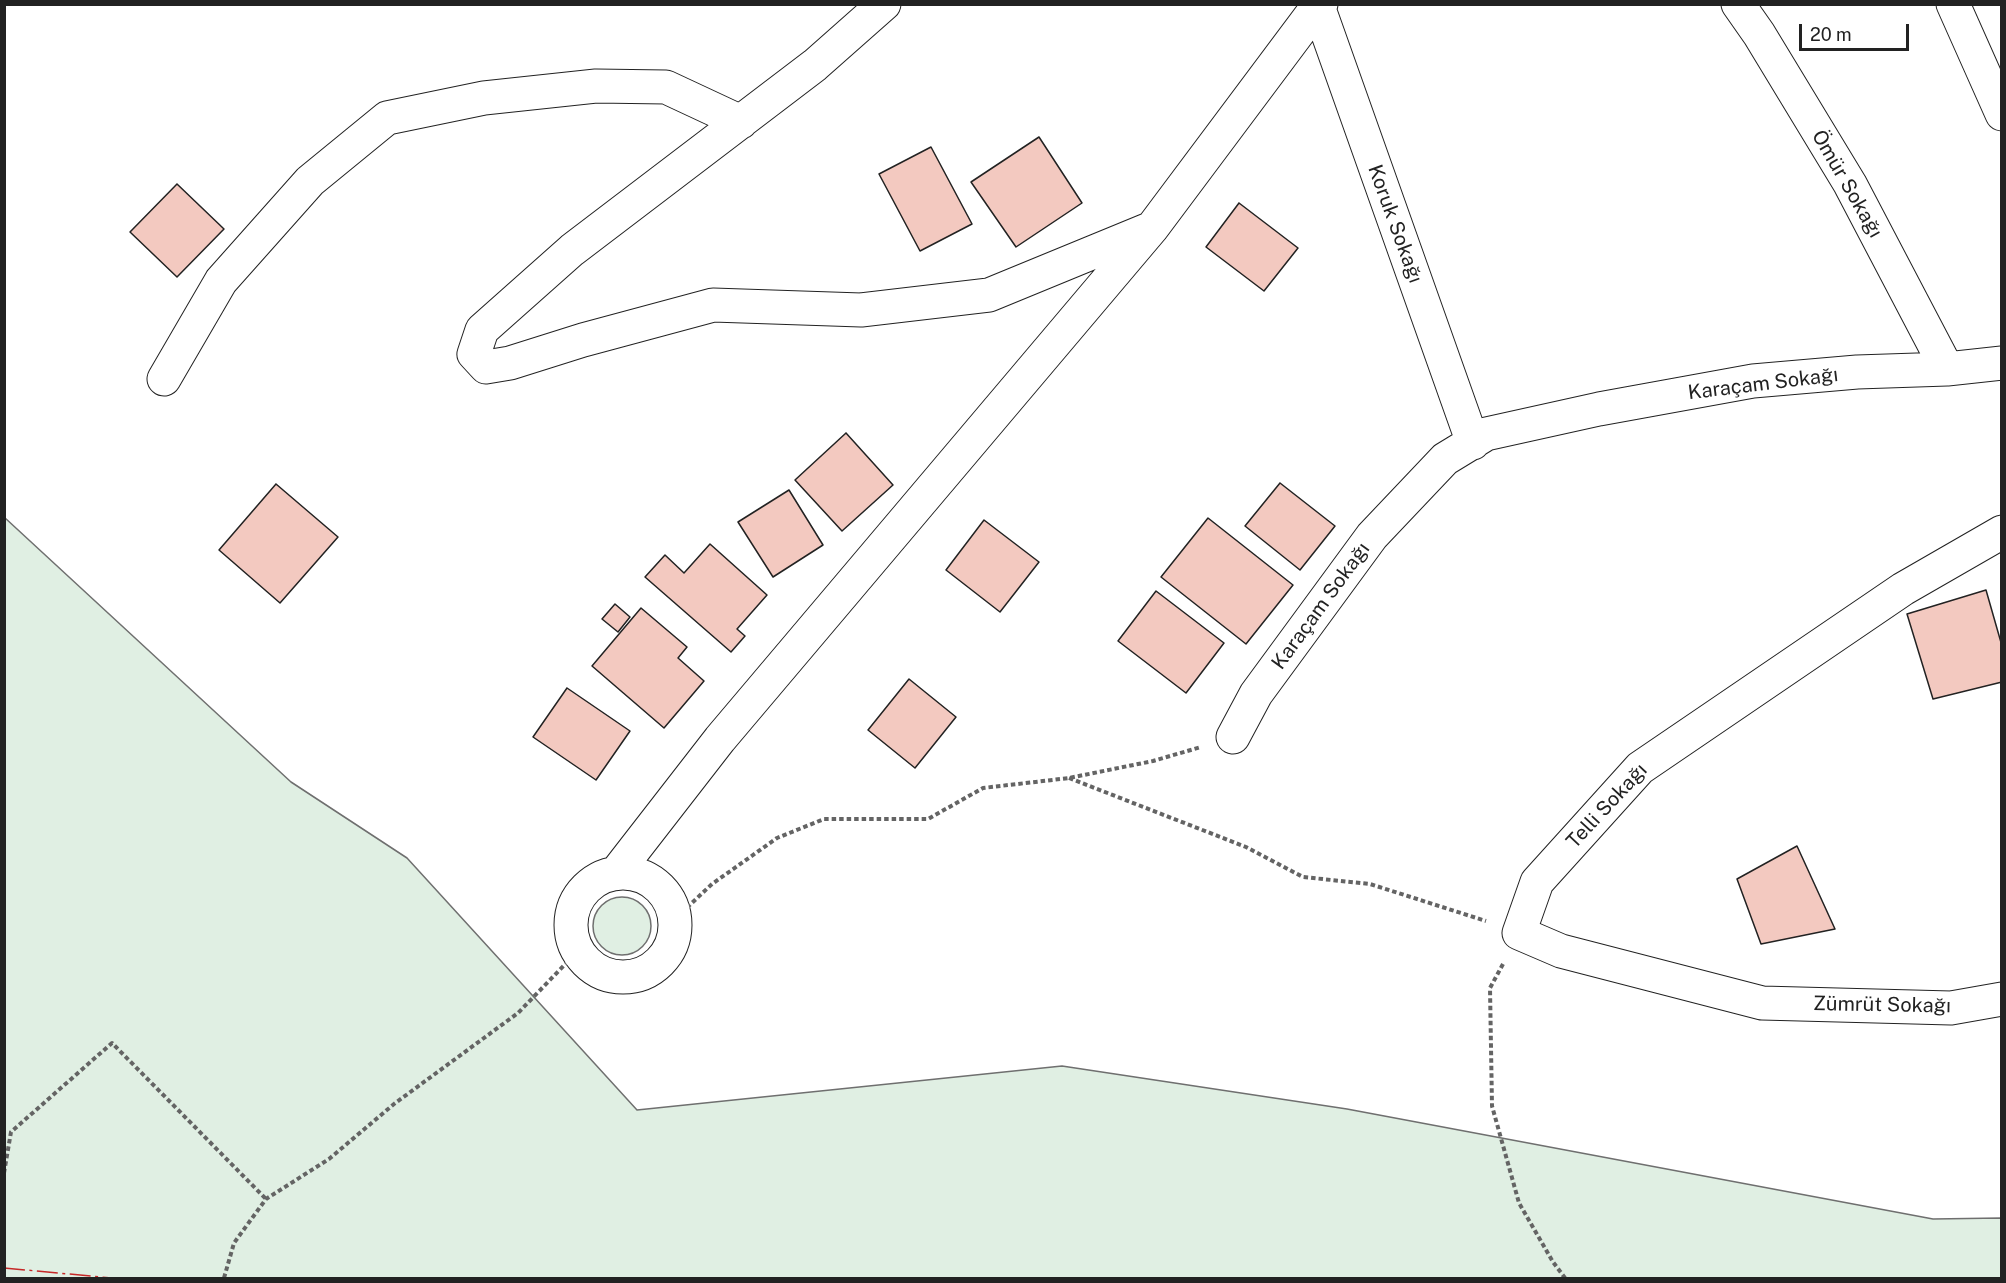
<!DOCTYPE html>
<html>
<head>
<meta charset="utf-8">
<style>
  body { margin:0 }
  #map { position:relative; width:2006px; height:1283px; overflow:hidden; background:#fff; font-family:"Public Sans",sans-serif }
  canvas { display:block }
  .frame { position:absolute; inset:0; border:6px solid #222; pointer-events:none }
  .scale { position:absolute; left:1799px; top:24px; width:110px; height:27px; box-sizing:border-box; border:3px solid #222; border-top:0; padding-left:8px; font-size:18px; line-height:21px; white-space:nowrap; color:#222; -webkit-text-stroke:4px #fff; paint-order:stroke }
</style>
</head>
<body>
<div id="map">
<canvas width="2006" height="1283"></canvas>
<div class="frame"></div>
<div class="scale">20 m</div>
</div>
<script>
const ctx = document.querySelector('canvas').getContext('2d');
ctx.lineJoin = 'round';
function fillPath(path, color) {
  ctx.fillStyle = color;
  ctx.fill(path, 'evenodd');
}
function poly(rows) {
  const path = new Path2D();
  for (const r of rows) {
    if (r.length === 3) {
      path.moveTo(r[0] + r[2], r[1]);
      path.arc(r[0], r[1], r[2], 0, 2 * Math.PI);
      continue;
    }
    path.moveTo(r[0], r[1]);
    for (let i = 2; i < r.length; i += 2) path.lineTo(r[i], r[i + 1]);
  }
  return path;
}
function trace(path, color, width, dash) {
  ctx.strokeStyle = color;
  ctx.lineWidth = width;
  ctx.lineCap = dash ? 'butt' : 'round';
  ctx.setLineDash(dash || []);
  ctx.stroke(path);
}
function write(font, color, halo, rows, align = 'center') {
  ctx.font = font + ' "Public Sans",sans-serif';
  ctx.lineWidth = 4.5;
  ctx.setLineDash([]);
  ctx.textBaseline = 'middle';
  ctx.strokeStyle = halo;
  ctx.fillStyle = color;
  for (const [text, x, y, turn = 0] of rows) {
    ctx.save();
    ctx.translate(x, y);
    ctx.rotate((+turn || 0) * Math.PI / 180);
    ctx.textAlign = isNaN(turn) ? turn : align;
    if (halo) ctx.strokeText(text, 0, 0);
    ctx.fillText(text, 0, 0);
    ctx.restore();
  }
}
const green = poly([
  [4,517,291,782,407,858,637,1110,1062,1066,1347,1109,1933,1219,2001,1218,2001,1278,5,1278,4,517],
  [622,926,29]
]);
fillPath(green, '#e0efe3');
trace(green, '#6f6f6f', 1.5);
const building = poly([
  [1039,137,1082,203,1016,247,971,182,1039,137],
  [931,147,972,224,920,251,879,174,931,147],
  [177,184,224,229,177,277,130,232,177,184],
  [1239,203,1298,248,1264,291,1206,247,1239,203],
  [846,433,893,485,842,531,795,480,846,433],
  [1280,483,1335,526,1300,570,1245,526,1280,483],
  [276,484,338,537,280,603,219,550,276,484],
  [789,490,823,545,773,577,738,522,789,490],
  [1208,518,1293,585,1246,644,1161,577,1208,518],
  [984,520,1039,562,1000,612,946,570,984,520],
  [710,544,767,595,737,629,745,636,731,652,645,577,665,555,684,573,710,544],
  [1986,590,2002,646,2002,682,1933,699,1907,614,1986,590],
  [1156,591,1224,643,1186,693,1118,641,1156,591],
  [615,604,630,617,618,632,602,619,615,604],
  [641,608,687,647,678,658,704,681,664,728,592,666,641,608],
  [909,679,956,717,915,768,868,730,909,679],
  [567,688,630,731,596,780,533,737,567,688],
  [1797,846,1835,929,1761,944,1737,879,1797,846]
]);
fillPath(building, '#f3c9c0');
trace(building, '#222', 1.5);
const street = poly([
  [884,4,815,65,572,250,482,330,474,354,486,367,510,363,583,340,713,305,861,310,989,295,1152,228],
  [1738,4,1759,34,1850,184,1947,369],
  [1953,4,2002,114],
  [1318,6,1473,443],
  [164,379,221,281,310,181,387,118,484,98,596,86,666,87,741,122],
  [2002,532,1903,589,1640,768,1537,882,1519,933,1561,951,1762,1003,1951,1008,2002,999],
  [1233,737,1256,694,1372,536,1445,459,1486,434,1599,409,1753,381,1857,372,1947,369,2002,363],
  [623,925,52],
  [616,873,720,739,1152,228,1318,6,1321,4]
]);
trace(street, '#222', 35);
trace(poly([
  [1069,778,1246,847,1303,877,1370,884,1486,921],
  [676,918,712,884,777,838,824,819,928,819,983,788,1069,778,1153,761,1201,747],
  [1503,964,1490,988,1492,1106,1519,1203,1553,1262,1565,1278],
  [4,1173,11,1132,112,1043,266,1199],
  [224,1278,234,1243,266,1199,329,1159,394,1104,518,1013,577,952]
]), '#646464', 4, [4.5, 3]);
trace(street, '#fff', 33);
trace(poly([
  [4,1268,112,1278]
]), '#c62828', 1.5, [21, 4.5, 3, 4.5]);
write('20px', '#222', '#fff', [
  ["Ömür Sokağı",1847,184,60],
  ["Koruk Sokağı",1395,224,70],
  ["Karaçam Sokağı",1763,384,-7],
  ["Karaçam Sokağı",1321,606,-54],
  ["Telli Sokağı",1607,806,-47],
  ["Zümrüt Sokağı",1882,1005,1]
]);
</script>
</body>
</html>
